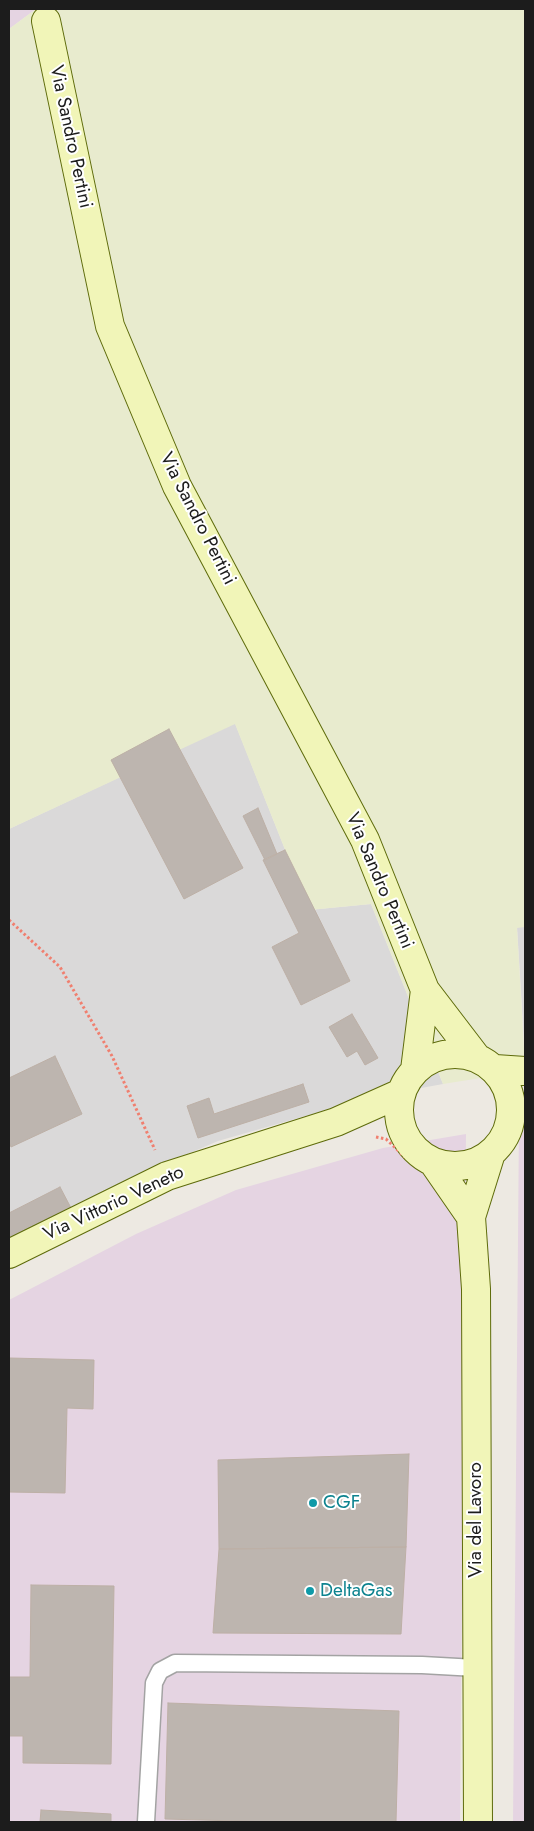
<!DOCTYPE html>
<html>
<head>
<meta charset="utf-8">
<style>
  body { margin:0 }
  #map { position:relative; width:534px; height:1831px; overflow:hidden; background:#ede9e2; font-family:Jost,sans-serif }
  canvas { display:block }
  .frame { position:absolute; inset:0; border:10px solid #1c1c1c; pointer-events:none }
</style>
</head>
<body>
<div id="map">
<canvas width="534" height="1831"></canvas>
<div class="frame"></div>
</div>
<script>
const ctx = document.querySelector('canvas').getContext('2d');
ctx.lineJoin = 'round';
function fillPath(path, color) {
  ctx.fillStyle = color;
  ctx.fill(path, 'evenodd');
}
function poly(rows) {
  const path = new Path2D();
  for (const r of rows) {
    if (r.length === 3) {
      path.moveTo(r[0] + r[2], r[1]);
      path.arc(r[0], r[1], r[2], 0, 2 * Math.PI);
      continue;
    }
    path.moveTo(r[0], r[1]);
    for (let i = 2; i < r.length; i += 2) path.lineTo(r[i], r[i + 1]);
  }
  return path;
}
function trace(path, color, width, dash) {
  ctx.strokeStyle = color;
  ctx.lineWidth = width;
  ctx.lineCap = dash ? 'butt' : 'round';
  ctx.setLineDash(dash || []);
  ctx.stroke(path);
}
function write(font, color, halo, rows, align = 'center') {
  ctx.font = font + ' Jost,sans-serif';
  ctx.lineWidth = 4;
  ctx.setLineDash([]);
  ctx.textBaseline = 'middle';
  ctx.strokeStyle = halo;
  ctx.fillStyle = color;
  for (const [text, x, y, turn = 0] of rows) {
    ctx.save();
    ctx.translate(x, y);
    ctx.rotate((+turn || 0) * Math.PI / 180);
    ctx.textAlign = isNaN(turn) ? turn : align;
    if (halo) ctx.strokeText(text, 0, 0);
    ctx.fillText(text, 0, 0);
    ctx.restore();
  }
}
fillPath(poly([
  [235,723,309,910,371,904,443,1084,372,1097,218,1141,113,1186,9,1240,9,829],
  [517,927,525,927,525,1055]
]), '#dad9d9');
fillPath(poly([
  [9,9,36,9,9,29],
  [525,1121,525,1822,513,1822,519,1122],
  [466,1134,460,1822,9,1822,9,1300,136,1234,236,1190,383,1148]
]), '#e5d4e2');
fillPath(poly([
  [36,9,525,9,525,927,517,928,525,1066,487,1077,443,1084,371,904,309,910,235,724,9,829,9,29]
]), '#e8ebce');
const building = poly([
  [169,729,243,868,184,899,111,760,169,729],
  [258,808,277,854,265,860,243,816,258,808],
  [285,850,350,981,301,1005,272,947,299,933,263,860,285,850],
  [352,1014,378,1058,365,1065,357,1051,347,1057,329,1027,352,1014],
  [55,1056,82,1114,11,1147,9,1142,9,1078,55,1056],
  [303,1084,309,1102,198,1138,187,1106,209,1098,214,1114,303,1084],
  [60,1187,71,1208,9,1240,9,1213,60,1187],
  [9,1358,94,1360,93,1409,67,1408,65,1493,9,1492,9,1358],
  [409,1454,406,1547,219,1549,218,1460,409,1454],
  [406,1547,401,1634,213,1633,219,1549,406,1547],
  [31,1585,114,1586,111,1764,23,1763,23,1736,9,1736,9,1677,30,1677,31,1585],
  [168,1703,399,1711,396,1822,272,1822,165,1819,168,1703],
  [41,1810,111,1814,111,1822,40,1822,41,1810]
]);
fillPath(building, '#bdb5af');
trace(building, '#bdb0a6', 1);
const lane = poly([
  [146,1822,154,1683,160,1671,175,1663,422,1665,476,1668]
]);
const secondary = poly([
  [46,21,110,326,177,486,365,840,425,990,477,1058],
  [455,1110,56],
  [495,1069,525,1071],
  [415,1070,425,990],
  [433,1162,471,1217],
  [9,1254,167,1176,336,1122,401,1093],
  [478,1822,476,1289,471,1217,491,1153]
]);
trace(lane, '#a3a3a3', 19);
trace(secondary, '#5e6b0b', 30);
trace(poly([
  [9,920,60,967,112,1056,155,1150],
  [376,1137,386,1139,405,1157]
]), '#f07f6f', 3, [2.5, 2.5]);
trace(lane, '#fff', 16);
trace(secondary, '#f1f5b8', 28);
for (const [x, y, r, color] of [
  [313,1503,5,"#0f9aa8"],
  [310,1591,5,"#0f9aa8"]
]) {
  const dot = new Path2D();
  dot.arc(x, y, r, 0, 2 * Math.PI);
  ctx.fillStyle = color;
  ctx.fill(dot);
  trace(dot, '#fff', 2);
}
write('19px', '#1c1c1c', '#fff', [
  ["Via Sandro Pertini",70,137,78],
  ["Via Sandro Pertini",197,519,63],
  ["Via Sandro Pertini",379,881,67],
  ["Via Vittorio Veneto",114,1204,-25],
  ["Via del Lavoro",476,1520,-90]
]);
write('19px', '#0d838f', '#fff', [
  ["CGF",323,1503],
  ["DeltaGas",320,1591]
], 'left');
</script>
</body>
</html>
